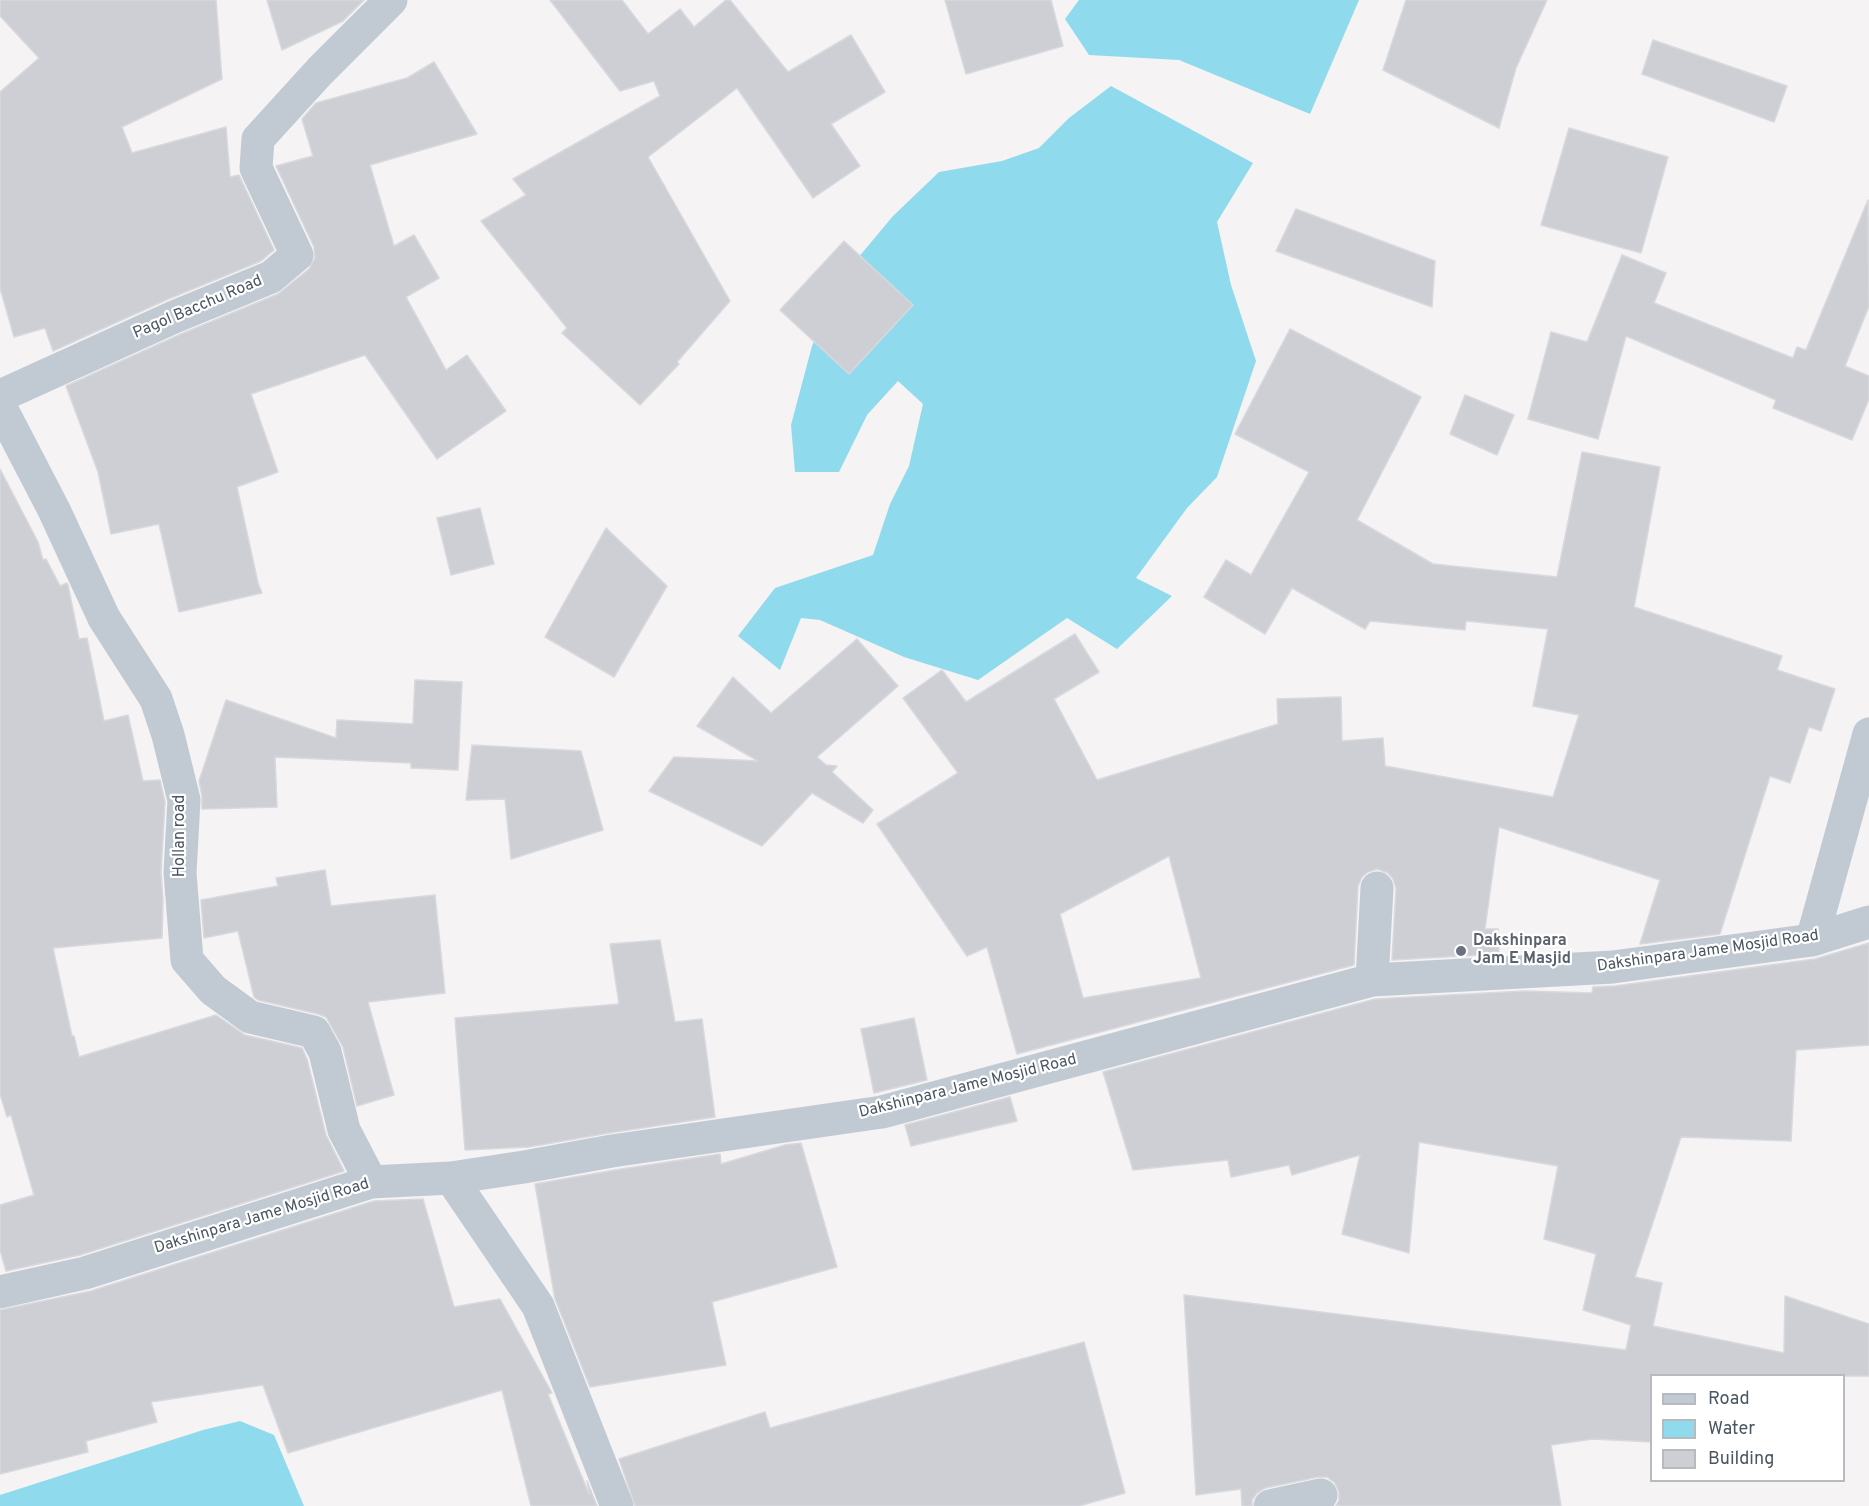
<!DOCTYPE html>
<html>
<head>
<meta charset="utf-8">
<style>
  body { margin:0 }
  #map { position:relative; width:1869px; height:1506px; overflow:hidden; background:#f5f3f3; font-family:Overpass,sans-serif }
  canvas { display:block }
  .legend { position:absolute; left:1650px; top:1374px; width:195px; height:108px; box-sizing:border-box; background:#fff; border:2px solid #b7bbc0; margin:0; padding:8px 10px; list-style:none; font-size:18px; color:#4a5661 }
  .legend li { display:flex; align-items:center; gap:12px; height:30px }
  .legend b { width:30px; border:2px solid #b7bbc0 }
</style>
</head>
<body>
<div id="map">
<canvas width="1869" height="1506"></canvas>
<ul class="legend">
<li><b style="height:8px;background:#c1cad2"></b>Road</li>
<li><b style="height:16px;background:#90daee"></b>Water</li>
<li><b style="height:16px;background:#cdcfd5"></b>Building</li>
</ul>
</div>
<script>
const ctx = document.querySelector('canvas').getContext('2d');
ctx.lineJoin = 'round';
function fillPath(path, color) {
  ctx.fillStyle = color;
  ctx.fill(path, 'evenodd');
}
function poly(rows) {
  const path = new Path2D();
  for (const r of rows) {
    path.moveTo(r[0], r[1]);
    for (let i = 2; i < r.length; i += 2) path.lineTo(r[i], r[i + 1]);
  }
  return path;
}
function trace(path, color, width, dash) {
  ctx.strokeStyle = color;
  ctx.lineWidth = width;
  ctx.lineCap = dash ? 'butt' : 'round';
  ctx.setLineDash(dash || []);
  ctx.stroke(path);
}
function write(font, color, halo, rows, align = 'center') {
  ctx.font = font + ' Overpass,sans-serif';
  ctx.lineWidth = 4.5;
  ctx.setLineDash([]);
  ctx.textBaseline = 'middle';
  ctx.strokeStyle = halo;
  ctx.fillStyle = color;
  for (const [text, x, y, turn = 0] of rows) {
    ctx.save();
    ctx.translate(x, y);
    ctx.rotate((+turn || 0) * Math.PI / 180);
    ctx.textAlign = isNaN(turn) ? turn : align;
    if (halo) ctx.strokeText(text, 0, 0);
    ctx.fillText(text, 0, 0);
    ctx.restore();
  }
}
fillPath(poly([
  [1079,0,1359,0,1310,114,1179,60,1089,55,1065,19],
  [1111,86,1253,163,1217,222,1231,285,1256,361,1217,477,1187,508,1136,578,1172,596,1117,649,1067,618,978,680,904,657,820,620,801,618,780,670,738,636,775,588,873,555,890,504,909,466,923,404,898,381,867,415,839,472,795,472,791,425,812,346,842,277,893,216,939,172,1002,161,1039,148,1069,118],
  [240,1421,274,1435,304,1506,0,1506,0,1495,203,1430]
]), '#90daee');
const building = poly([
  [0,0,216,0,222,79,122,127,132,153,226,127,230,177,239,175,274,250,261,261,166,300,53,351,45,328,14,337,0,288,0,92,39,58,0,16,0,0],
  [267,0,364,0,343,21,282,50,267,0],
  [550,0,622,0,648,34,680,9,694,27,726,0,730,0,788,72,851,35,885,92,831,124,860,166,813,198,737,88,648,157,730,301,677,362,679,364,640,405,562,333,567,328,481,221,526,195,513,179,660,96,654,81,620,91,550,0],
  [945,0,1051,0,1063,46,966,74,945,0],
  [1406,0,1547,0,1516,68,1499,128,1383,70,1406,0],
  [1653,40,1787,86,1774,122,1642,74,1653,40],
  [434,62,477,134,370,165,394,246,414,235,439,278,406,297,446,370,467,355,506,411,437,459,365,355,251,394,278,472,237,487,258,583,262,593,179,612,159,524,111,534,98,472,66,386,181,334,278,294,309,269,315,258,314,247,276,166,313,156,302,119,316,103,407,78,434,62],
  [1569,128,1668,157,1641,253,1541,225,1569,128],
  [1868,200,1869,306,1845,366,1869,376,1869,399,1852,440,1773,408,1776,400,1626,336,1598,439,1528,419,1551,332,1587,342,1622,255,1666,273,1654,303,1793,358,1797,347,1806,350,1868,200],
  [1296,209,1435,261,1432,307,1276,251,1296,209],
  [844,241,913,305,849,374,780,310,844,241],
  [1290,329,1421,397,1357,520,1433,564,1557,577,1582,452,1660,467,1634,607,1782,656,1777,670,1835,689,1821,731,1809,727,1790,783,1770,776,1720,934,1640,944,1660,880,1499,827,1485,929,1498,929,1499,954,1392,960,1396,888,1393,879,1388,873,1377,869,1368,872,1362,877,1358,886,1354,965,1017,1054,987,947,967,956,877,824,958,773,903,698,942,670,966,702,1075,634,1099,672,1054,699,1097,780,1278,724,1277,699,1341,697,1342,741,1383,738,1385,766,1553,797,1579,715,1533,706,1548,629,1466,621,1465,630,1370,621,1365,629,1292,588,1265,634,1204,597,1226,560,1251,575,1309,472,1235,434,1290,329],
  [1169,856,1201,978,1083,998,1060,914,1169,856],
  [1465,395,1514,415,1497,455,1450,434,1465,395],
  [0,469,38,542,43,560,46,559,60,586,67,583,68,585,79,639,87,638,104,721,128,715,143,781,160,780,165,802,161,872,163,900,162,938,53,948,72,1036,74,1036,79,1057,216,1015,245,1035,302,1048,307,1059,326,1135,344,1171,80,1255,6,1271,0,1250,0,1205,34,1195,11,1115,7,1117,0,1094,0,469],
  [480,508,494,564,451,575,437,518,480,508],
  [606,528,667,586,614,677,545,637,606,528],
  [857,639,898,686,817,757,826,765,837,766,832,772,873,810,863,823,812,793,762,846,649,791,674,757,758,761,697,726,733,677,771,713,857,639],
  [415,680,462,682,458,770,411,768,411,763,275,757,277,807,202,809,202,796,199,781,226,700,336,738,337,720,413,724,415,680],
  [472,745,581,751,603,830,511,859,505,799,466,800,472,745],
  [325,870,331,906,435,895,445,993,368,1002,394,1095,357,1106,343,1047,326,1017,318,1014,258,1000,254,997,238,931,204,938,201,900,278,886,276,878,325,870],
  [660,940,675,1022,702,1019,715,1117,609,1133,529,1147,465,1150,455,1018,619,1004,610,944,660,940],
  [1869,943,1869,1045,1796,1050,1791,1141,1681,1137,1635,1277,1662,1283,1653,1326,1784,1353,1785,1296,1869,1324,1869,1376,1652,1376,1652,1442,1593,1439,1551,1445,1561,1506,1336,1506,1339,1500,1339,1492,1335,1483,1327,1477,1318,1477,1265,1488,1257,1493,1252,1500,1252,1506,1242,1506,1241,1489,1196,1495,1184,1295,1626,1350,1631,1325,1583,1310,1596,1254,1544,1239,1558,1166,1419,1142,1409,1253,1342,1234,1360,1155,1292,1175,1289,1165,1231,1177,1228,1160,1133,1170,1103,1072,1375,999,1524,991,1592,993,1593,987,1615,986,1815,959,1869,943],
  [914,1018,927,1080,874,1093,861,1029,914,1018],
  [1010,1097,1017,1121,911,1146,905,1125,1010,1097],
  [801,1143,837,1267,712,1302,726,1365,590,1387,555,1299,535,1184,615,1170,720,1154,721,1164,785,1145,801,1143],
  [423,1199,454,1307,500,1299,552,1393,548,1394,589,1494,587,1481,597,1506,531,1506,502,1390,288,1453,263,1385,151,1402,157,1422,86,1441,88,1452,0,1474,0,1310,91,1291,374,1201,423,1199],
  [1084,1342,1125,1493,1079,1506,635,1506,619,1459,765,1412,770,1428,1084,1342]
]);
fillPath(building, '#cdcfd5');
trace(building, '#d7d9de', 1.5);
trace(poly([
  [0,396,174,317,271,277,297,255,256,168,258,139,320,71,391,0],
  [0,406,54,510,104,618,156,699,168,735,184,800,180,873,187,960,213,990,250,1017,314,1032,325,1052,344,1130,371,1182],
  [1812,940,1869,734],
  [1372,980,1377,888],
  [451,1178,538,1306,617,1506],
  [0,1292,85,1273,371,1182,451,1178,524,1167,612,1151,882,1112,1372,980,1613,967,1812,940,1869,922],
  [1270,1506,1321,1495]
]), '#c1cad2', 33);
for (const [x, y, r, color] of [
  [1461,951,6,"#6b7280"]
]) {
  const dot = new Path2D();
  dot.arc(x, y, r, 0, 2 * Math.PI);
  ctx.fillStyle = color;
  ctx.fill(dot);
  trace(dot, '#fff', 2);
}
write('16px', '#4a5661', '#fff', [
  ["Pagol Bacchu Road",198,308,-23],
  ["Hollan road",181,836,-90],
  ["Dakshinpara Jame Mosjid Road",1708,952,-8],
  ["Dakshinpara Jame Mosjid Road",968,1087,-14],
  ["Dakshinpara Jame Mosjid Road",262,1217,-17]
]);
write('bold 16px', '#5b616d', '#fff', [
  ["Dakshinpara",1473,942],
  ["Jam E Masjid",1473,960]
], 'left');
</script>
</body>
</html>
